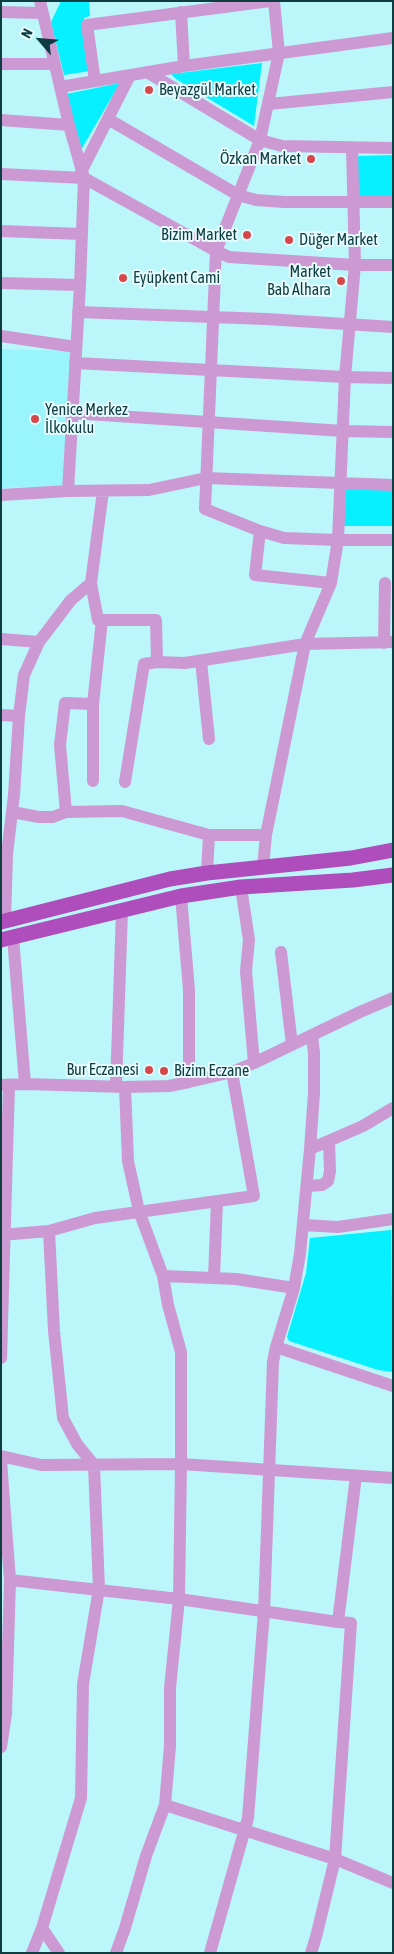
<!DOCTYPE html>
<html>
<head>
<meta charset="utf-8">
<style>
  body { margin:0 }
  #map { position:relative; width:394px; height:1954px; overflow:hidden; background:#bbf6fb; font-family:"Asap Condensed",sans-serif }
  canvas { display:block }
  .frame { position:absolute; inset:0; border:2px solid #0d3d41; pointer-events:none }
  .north { position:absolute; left:15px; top:15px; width:50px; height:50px; -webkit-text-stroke:4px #e8fbfd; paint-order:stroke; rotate:297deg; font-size:14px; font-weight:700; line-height:20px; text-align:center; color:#0d3d41 }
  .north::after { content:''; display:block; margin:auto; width:18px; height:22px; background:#0d3d41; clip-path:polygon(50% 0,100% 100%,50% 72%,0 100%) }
</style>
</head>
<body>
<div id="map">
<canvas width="394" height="1954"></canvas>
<div class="frame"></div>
<div class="north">N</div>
</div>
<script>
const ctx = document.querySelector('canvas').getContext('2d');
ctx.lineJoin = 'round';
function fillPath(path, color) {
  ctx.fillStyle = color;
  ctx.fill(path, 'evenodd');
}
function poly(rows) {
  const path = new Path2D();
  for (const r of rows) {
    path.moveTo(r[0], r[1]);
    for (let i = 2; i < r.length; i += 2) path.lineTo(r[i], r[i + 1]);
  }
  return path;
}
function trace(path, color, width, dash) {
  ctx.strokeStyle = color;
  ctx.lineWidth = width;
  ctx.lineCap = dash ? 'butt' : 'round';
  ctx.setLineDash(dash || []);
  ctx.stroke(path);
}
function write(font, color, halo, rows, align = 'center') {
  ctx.font = font + ' "Asap Condensed",sans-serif';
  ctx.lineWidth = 4;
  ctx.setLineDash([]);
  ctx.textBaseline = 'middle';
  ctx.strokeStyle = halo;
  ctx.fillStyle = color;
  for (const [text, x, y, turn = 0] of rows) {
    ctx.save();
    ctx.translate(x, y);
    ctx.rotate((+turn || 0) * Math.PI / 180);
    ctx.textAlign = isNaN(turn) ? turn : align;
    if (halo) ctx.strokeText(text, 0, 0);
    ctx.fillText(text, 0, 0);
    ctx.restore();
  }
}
fillPath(poly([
  [1,349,71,351,65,486,1,488]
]), '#99f4fc');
fillPath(poly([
  [61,1,89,1,90,16,84,18,90,71,64,75,51,22],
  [262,63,254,126,176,79,171,74],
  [120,83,81,150,66,94],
  [393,155,393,198,358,199,357,156],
  [345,488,393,490,393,526,344,526],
  [391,1230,393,1372,378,1370,289,1341,287,1337,306,1273,310,1238]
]), '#07f0ff');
trace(poly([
  [40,1,69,125,84,178,216,251,229,257,355,265,393,265],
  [274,1,279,53,260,140,216,251,205,509,260,531,284,538,338,540,393,540],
  [1,12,42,13],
  [181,12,184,66],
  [1,64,54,64],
  [147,72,260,140,282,146,393,148],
  [95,81,87,25,270,1],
  [60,87,184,66,393,38],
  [269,104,393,92],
  [108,119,238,195,256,200,284,202,393,202],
  [1,120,69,125],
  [81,172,130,75],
  [1,174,84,178,80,285,68,491,149,490,206,478,393,485],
  [1,231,81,234],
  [1,283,80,285],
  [78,312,266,319,393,327],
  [1,336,76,347],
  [75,363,345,377,393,378],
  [72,413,343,431,393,432],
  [1,495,68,491],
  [260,531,255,575,331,583],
  [91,583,98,620,156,620,157,662,185,663,305,644,331,583,338,540,345,377,355,265,352,147],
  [102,620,93,704,65,703,60,745,66,812,122,811,209,835,207,873],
  [1,639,39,642],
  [384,643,385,583],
  [201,661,209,739],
  [1,715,19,716,24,675,39,642,71,600,91,583,103,491],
  [93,781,93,704],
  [125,782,144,664,157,662],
  [12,812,39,817,53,817,66,812],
  [209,835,266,835],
  [263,867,266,835,305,644,393,642],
  [241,887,249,940,246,971,254,1063],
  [181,896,189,990,189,1082],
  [5,921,7,854,14,795,19,716],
  [13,937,25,1084],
  [281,952,292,1045],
  [1,1085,25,1084,125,1087,169,1086,189,1082,232,1072,254,1063,360,1012,393,998],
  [116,1086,122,911],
  [310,1149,363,1126,393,1108],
  [307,1186,322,1185,328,1181,330,1171,329,1141],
  [303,1225,338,1227,393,1219],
  [1,1235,49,1231,95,1218,254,1196,232,1072],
  [163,1276,214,1278,217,1201],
  [214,1278,236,1279,294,1288],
  [276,1347,393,1386],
  [1,1358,9,1085],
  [1,1456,41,1465,181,1464,393,1478],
  [1,1461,10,1580,6,1714,1,1747],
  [10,1580,179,1599,338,1622],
  [165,1805,335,1859,393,1883],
  [42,1928,59,1953],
  [32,1953,42,1928,81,1798,83,1684,99,1589,94,1465,77,1444,63,1418,54,1331,49,1231],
  [116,1953,125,1928,146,1856,165,1805,170,1746,170,1688,179,1599,181,1464,181,1352,168,1305,163,1276,139,1211,128,1161,125,1087],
  [210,1953,248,1818,264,1612,273,1362,276,1347,294,1288,300,1254,310,1149,314,1093,314,1053,312,1035],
  [311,1953,316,1937,335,1859,351,1623,338,1622,356,1476]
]), '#cd99d3', 12);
trace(poly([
  [1,922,170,879,207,873,351,858,393,850],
  [1,940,181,896,241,887,353,880,393,875]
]), '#ae4dbb', 15);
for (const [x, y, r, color] of [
  [149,90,5,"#d6464a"],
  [311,159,5,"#d6464a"],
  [247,235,5,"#d6464a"],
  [289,240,5,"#d6464a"],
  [123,278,5,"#d6464a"],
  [341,281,5,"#d6464a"],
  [35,419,5,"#d6464a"],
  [149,1070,5,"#d6464a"],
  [164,1071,5,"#d6464a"]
]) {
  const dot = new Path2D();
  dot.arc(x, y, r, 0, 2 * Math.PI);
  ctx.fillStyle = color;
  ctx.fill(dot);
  trace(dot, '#e8fbfd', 2);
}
write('16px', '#0d3d41', '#e8fbfd', [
  ["Beyazgül Market",159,90],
  ["Özkan Market",301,159,"right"],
  ["Bizim Market",237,235,"right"],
  ["Düğer Market",299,240],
  ["Market",331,272,"right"],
  ["Bab Alhara",331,290,"right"],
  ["Eyüpkent Cami",133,278],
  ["Yenice Merkez",45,410],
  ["İlkokulu",45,428],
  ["Bur Eczanesi",139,1070,"right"],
  ["Bizim Eczane",174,1071]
], 'left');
</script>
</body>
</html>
